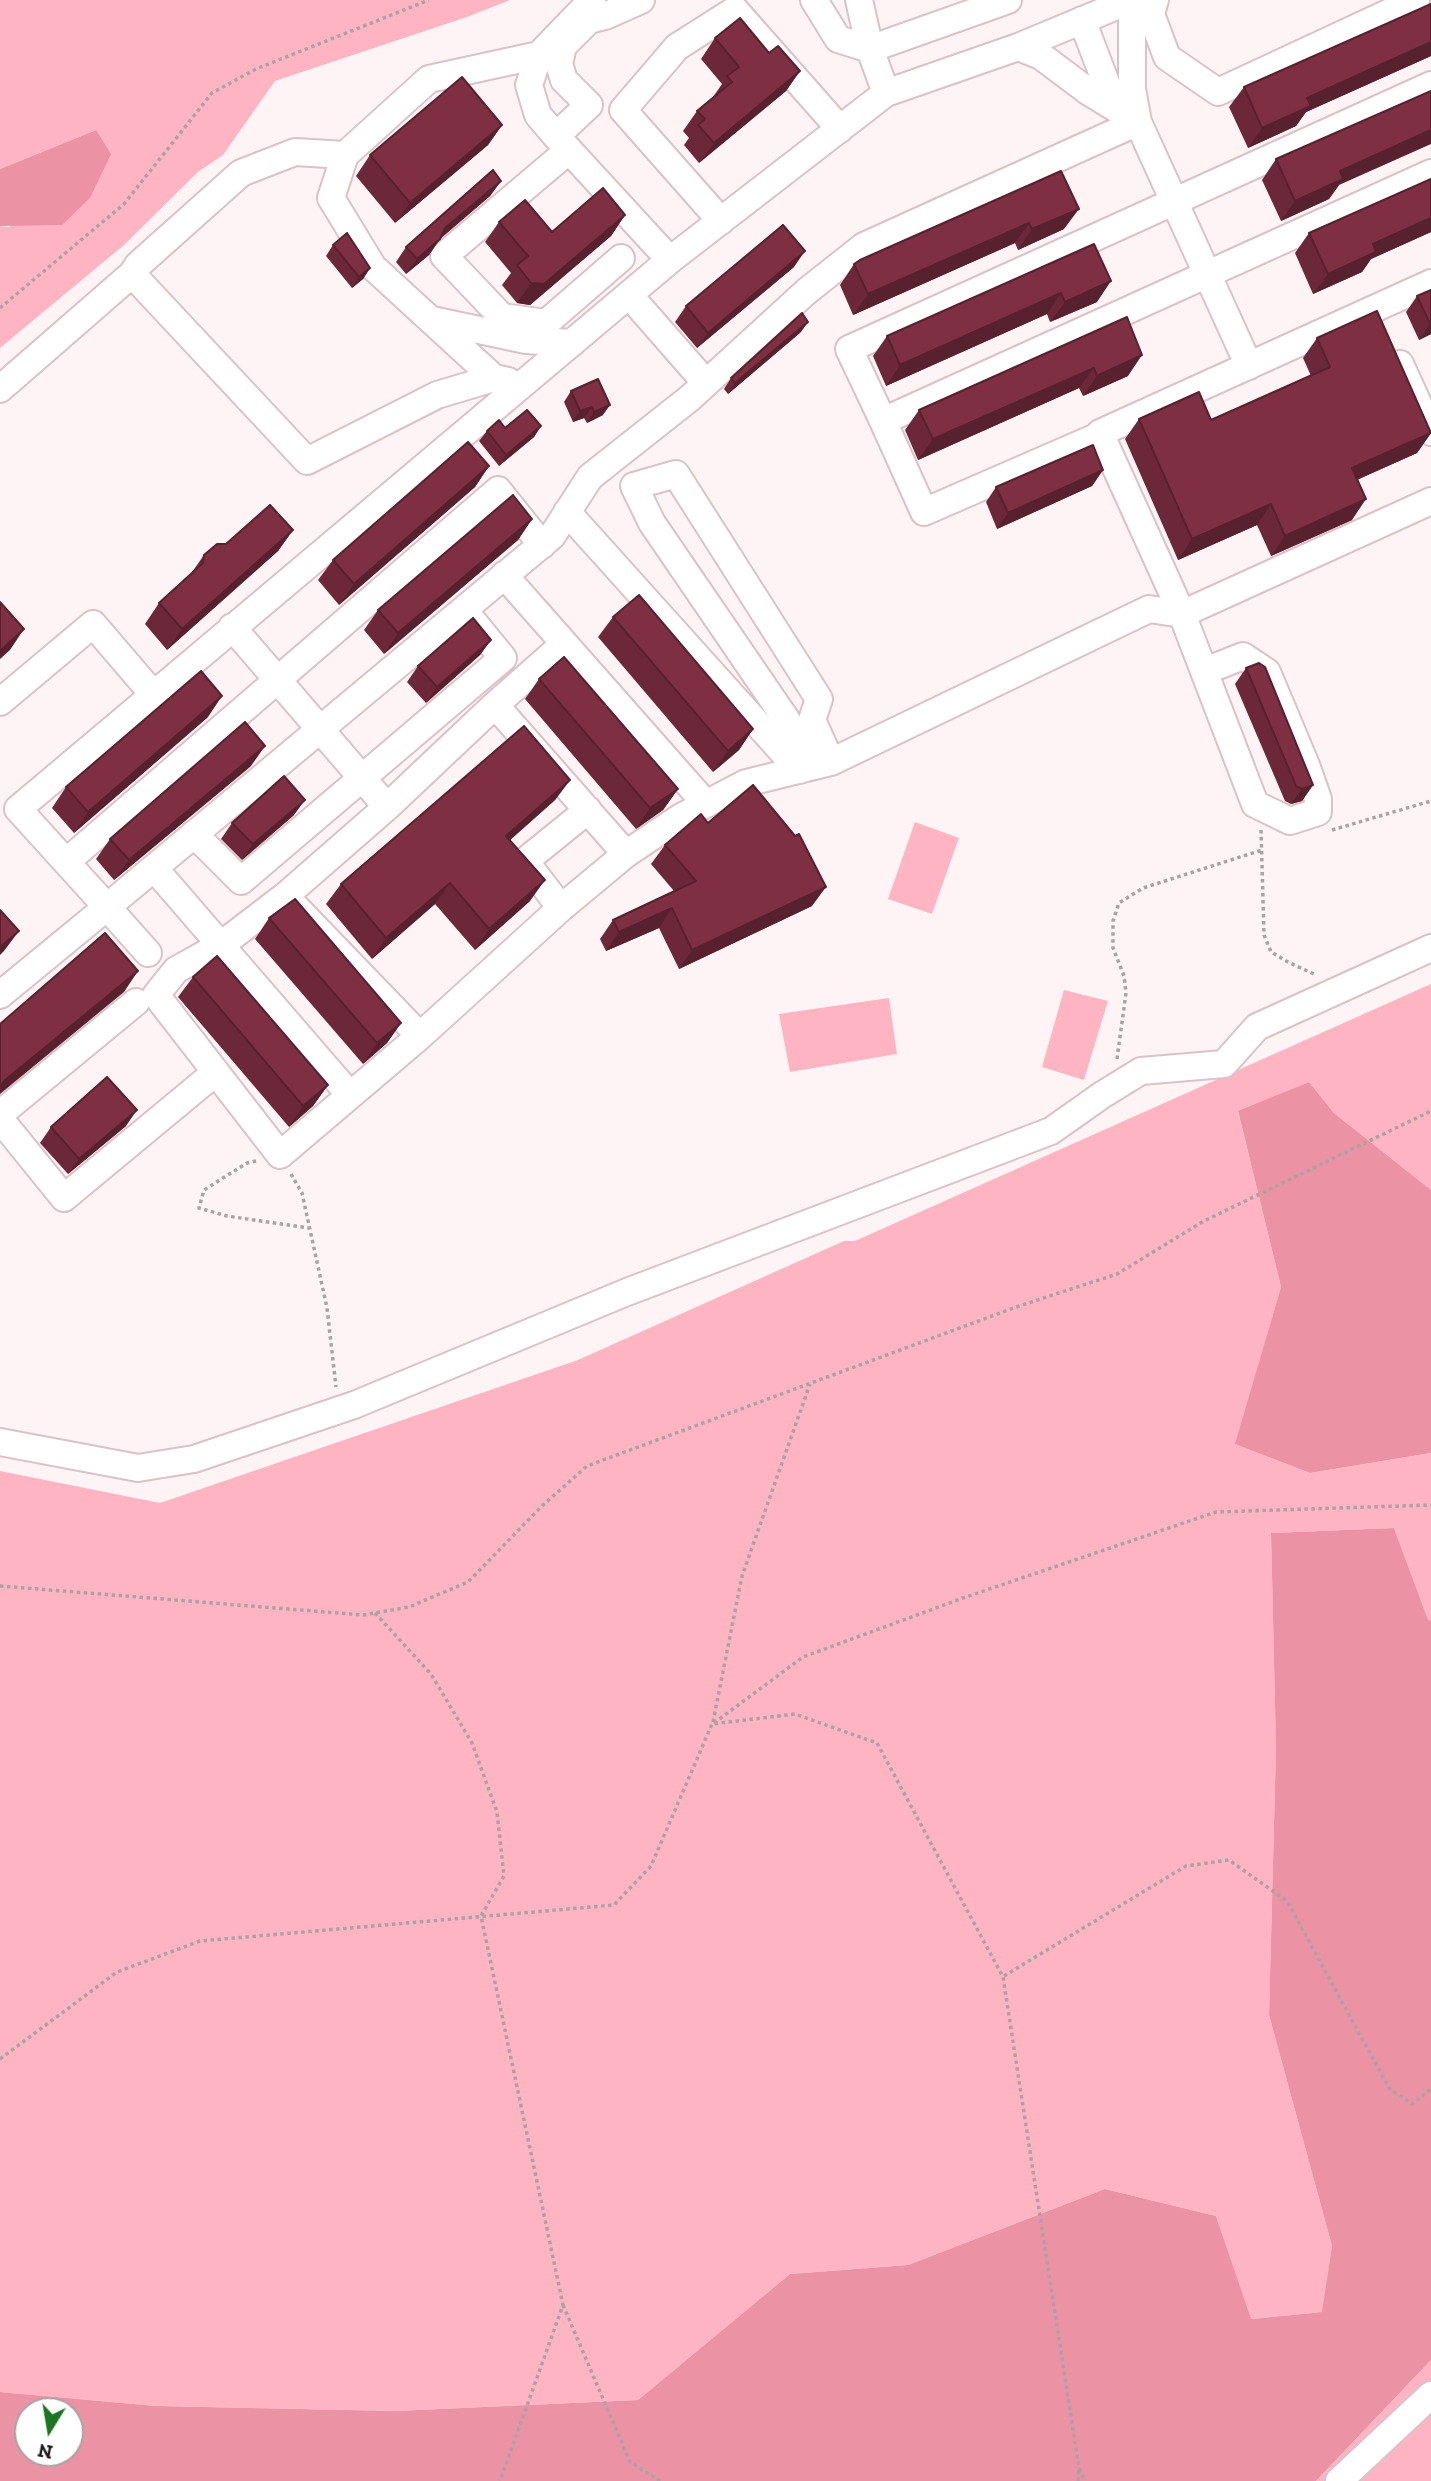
<!DOCTYPE html>
<html>
<head>
<meta charset="utf-8">
<style>
  body { margin:0 }
  #map { position:relative; width:1431px; height:2481px; overflow:hidden; background:#fef4f5; font-family:"Zilla Slab",serif }
  canvas { display:block }
  .north { position:absolute; left:14px; top:2397px; width:70px; height:70px; box-sizing:border-box; background:#fff; border:2px solid #a7a3a4; border-radius:50%; rotate:191deg; font-size:19px; font-weight:700; line-height:28px; text-align:center; color:#22191b }
  .north::after { content:''; display:block; margin:auto; width:24px; height:32px; background:#1b7624; clip-path:polygon(50% 0,100% 100%,50% 72%,0 100%) }
</style>
</head>
<body>
<div id="map">
<canvas width="1431" height="2481"></canvas>
<div class="north">N</div>
</div>
<script>
const ctx = document.querySelector('canvas').getContext('2d');
ctx.lineJoin = 'round';
function fillPath(path, color) {
  ctx.fillStyle = color;
  ctx.fill(path, 'evenodd');
}
function poly(rows) {
  const path = new Path2D();
  for (const r of rows) {
    path.moveTo(r[0], r[1]);
    for (let i = 2; i < r.length; i += 2) path.lineTo(r[i], r[i + 1]);
  }
  return path;
}
function trace(path, color, width, dash) {
  ctx.strokeStyle = color;
  ctx.lineWidth = width;
  ctx.lineCap = dash ? 'butt' : 'round';
  ctx.setLineDash(dash || []);
  ctx.stroke(path);
}
fillPath(poly([
  [0,0,510,0,467,17,275,81,223,155,198,172,124,245,0,348,0,226,9,227,96,130,0,169],
  [915,822,959,838,932,914,888,899],
  [1431,984,1431,1190,1334,1113,1309,1082,1238,1112,1281,1287,1236,1444,1310,1473,1431,1453,1431,1621,1428,1621,1394,1528,1271,1533,1276,1748,1269,2015,1332,2246,1323,2312,1250,2319,1216,2216,1105,2189,908,2265,790,2274,638,2400,396,2411,156,2406,0,2392,0,1471,160,1503,578,1360,844,1241,855,1241],
  [1064,990,1108,1001,1084,1080,1042,1067],
  [889,998,897,1054,790,1072,779,1014],
  [1431,2360,1431,2481,1316,2481]
]), '#feb4c2');
fillPath(poly([
  [96,130,111,154,90,198,62,225,0,226,0,169],
  [1309,1082,1334,1113,1431,1190,1431,1453,1310,1473,1235,1444,1281,1287,1238,1111],
  [1394,1528,1428,1620,1431,1621,1431,2360,1316,2481,0,2481,0,2392,156,2406,396,2411,638,2400,790,2274,908,2265,1105,2189,1216,2216,1251,2319,1322,2312,1332,2246,1269,2015,1276,1748,1271,1533],
  [28,2411,70,2411,70,2453,28,2453]
]), '#ec92a5');
const minor = poly([
  [592,0,539,55,529,85,538,115,556,136,589,105,564,80,559,64,563,46,589,20,605,16,641,0],
  [814,0,838,39,870,49,1008,0],
  [859,0,870,49,886,93],
  [1155,0,1151,14,1167,57,1218,92,1416,0],
  [1082,20,1111,96,1124,108],
  [1018,47,1041,56,1089,92,1138,122],
  [1431,85,849,349,883,421,1431,173],
  [1138,122,1132,89,1132,16,1148,0],
  [556,136,670,260,18,809,107,907,552,536,590,477,690,398,807,291,864,246,1138,122,1249,366],
  [569,150,444,256,502,317,546,323,621,258],
  [345,155,295,152,241,173,138,265,132,274,307,461,437,395,494,378],
  [721,221,623,110,677,47,735,10,840,129],
  [670,260,886,93,1018,47,1131,0],
  [1431,283,1100,433,1182,614,1431,501],
  [629,295,706,383],
  [432,320,526,340,572,343],
  [1400,364,1431,432],
  [508,381,494,378,373,267,331,198,345,155,429,79,539,55],
  [0,389,132,274],
  [883,421,924,512,1101,435],
  [567,512,799,770],
  [504,575,706,804],
  [232,627,387,807,285,896,420,1036,561,908,626,854,681,817,746,783,831,762,1149,609,1182,614,1255,804,1290,821,1318,812,1318,799,1306,765,1267,672,1243,656,1205,671],
  [0,702,93,624,153,694],
  [495,705,564,644],
  [813,766,786,719,652,523,634,486,676,474,819,699,812,720,831,762],
  [387,807,495,705,626,854],
  [194,834,241,881,503,658,467,614],
  [66,862,498,490,542,545],
  [154,868,350,1095],
  [285,896,221,945,176,970,156,995,280,1155,420,1036],
  [561,908,525,861,588,810],
  [0,995,107,907,148,953],
  [0,1114,136,1002],
  [0,1119,64,1198,216,1072],
  [0,1442,138,1468,194,1459,354,1405,627,1292,1051,1131,1102,1095,1141,1071,1224,1064,1257,1027,1431,948],
  [1339,2481,1431,2395]
]);
trace(minor, '#dbc2c7', 30);
trace(poly([
  [0,308,124,204,212,93,256,69,429,0],
  [1261,830,1264,935,1271,952,1288,962,1316,975],
  [1332,830,1431,801],
  [1117,1059,1126,993,1124,976,1113,948,1113,921,1119,903,1143,888,1262,850],
  [256,1161,247,1163,204,1190,199,1208,227,1216,309,1228],
  [291,1174,302,1193,327,1308,336,1387],
  [0,1586,363,1615,409,1607,468,1582,542,1506,587,1466,1019,1306,1117,1274,1204,1221,1431,1111],
  [375,1613,431,1674,472,1743,497,1812,504,1876,481,1916,563,2305,500,2481],
  [713,1722,742,1576,810,1384],
  [714,1723,803,1657,963,1598,1216,1512,1431,1505],
  [1004,1976,1186,1866,1229,1860,1287,1901,1389,2088,1412,2104,1431,2089],
  [0,2059,117,1972,200,1941,614,1905,651,1866,712,1724,795,1714,877,1743,1003,1977,1079,2468,1085,2481],
  [563,2305,630,2462,660,2481],
  [1078,2481,1079,2469]
]), '#aca2a3', 3.5, [3.5, 3.5]);
trace(minor, '#fff', 26);
fillPath(poly([
  [1431,4,1431,56,1306,112,1296,126,1248,148,1229,107,1244,87],
  [715,38,769,53,800,71,786,91,699,163,684,145,689,138,683,131,697,111,713,97,722,84,701,59],
  [502,125,488,145,395,223,356,176,370,155],
  [1276,159,1339,185,1329,199,1281,221,1262,180],
  [1061,171,1064,229,1018,250,1015,243,853,315,840,285,854,264],
  [1431,179,1431,232,1371,259,1362,272,1313,294,1295,253,1309,233],
  [501,181,490,196,440,239,429,255,406,274,396,262,406,247],
  [625,215,611,236,530,305,517,303,502,285,511,273,485,242,499,222,552,232],
  [1094,244,1097,302,1050,322,1047,314,886,386,873,356,887,336],
  [333,245,370,268,363,279,352,288,326,256],
  [794,267,697,348,675,322,686,306],
  [1431,290,1431,334,1419,340,1406,312,1417,296],
  [1127,317,1128,376,1083,396,1079,388,918,460,905,430,919,410],
  [801,332,728,394,724,389,731,378],
  [1317,338,1431,433,1417,453,1357,480,1352,520,1271,556,1257,525,1178,560,1125,439,1139,419,1211,420,1311,376,1303,358],
  [571,391,603,415,587,423,584,418,573,422,564,402],
  [541,426,534,437,499,466,479,441,487,431,505,428],
  [489,466,475,487,339,605,318,580,333,560],
  [1103,470,1092,486,997,529,986,502,996,487],
  [532,519,518,540,384,654,364,630,378,610],
  [293,530,278,551,167,650,145,624,159,603,190,575,204,555],
  [613,617,753,729,739,750,713,772,598,637],
  [491,640,480,655,426,703,407,682,418,666],
  [1246,668,1313,785,1302,801,1291,804,1285,801,1235,684],
  [539,679,678,789,663,810,636,829,525,699],
  [208,717,74,833,52,808,66,787],
  [251,766,114,880,96,859,110,839],
  [570,780,555,800,510,840,530,901,475,950,435,904,372,959,326,904,341,884],
  [294,815,242,860,221,839,232,823],
  [708,823,812,906,679,969,659,928,606,951,600,939,613,920,674,891,651,864,665,845],
  [269,918,401,1023,387,1043,363,1064,255,939],
  [193,977,328,1085,313,1106,289,1127,178,997],
  [126,1126,68,1174,40,1143,51,1127]
]), '#6c283a');
fillPath(poly([
  [1431,42,1431,56,1306,112,1296,126,1248,148,1262,128,1307,98],
  [800,71,786,91,699,163,714,143],
  [502,125,488,145,395,223,410,203],
  [1431,130,1431,144,1339,185,1329,199,1281,221,1295,201,1340,171],
  [501,181,490,196,434,244,445,228],
  [1079,209,1064,229,1018,250,1032,229],
  [625,215,611,236,530,305,517,303,531,283],
  [1431,218,1431,232,1371,259,1362,272,1313,294,1328,274,1373,244],
  [1029,223,1015,243,853,315,868,294],
  [440,239,429,255,406,274,417,259],
  [805,251,794,267,697,348,708,333],
  [370,268,363,279,352,288,359,277],
  [1111,281,1097,302,1050,322,1065,302],
  [1061,293,1047,314,886,386,900,365],
  [808,322,801,332,728,394,735,383],
  [1430,324,1431,324,1431,334,1419,340],
  [1142,355,1128,376,1083,396,1097,376],
  [1094,368,1079,388,918,460,933,439],
  [610,405,603,415,587,423,594,412],
  [592,407,584,418,573,422,580,411],
  [541,426,534,437,499,466,506,455],
  [1431,433,1417,453,1338,488,1352,468],
  [489,466,475,487,339,605,354,584],
  [1103,470,1092,486,997,529,1008,513],
  [1366,499,1352,520,1271,556,1285,536],
  [1271,504,1257,525,1178,560,1192,539],
  [532,519,518,540,384,654,398,633],
  [293,530,278,551,167,650,182,629],
  [24,629,10,650,0,659,0,651],
  [491,640,480,655,426,703,437,687],
  [222,696,208,717,74,833,88,812],
  [753,729,739,750,713,772,728,751],
  [265,746,251,766,114,880,129,860],
  [570,780,555,800,491,857,506,836],
  [1313,785,1302,801,1291,804,1302,789],
  [678,789,663,810,636,829,650,808],
  [305,800,294,815,242,860,253,844],
  [545,880,530,901,475,950,489,929],
  [450,883,435,904,372,959,386,938],
  [826,887,812,906,679,969,692,950],
  [672,908,659,928,606,951,619,932],
  [19,931,4,951,0,955,0,947],
  [138,971,124,992,0,1094,0,1087,4,1081],
  [401,1023,387,1043,363,1064,377,1043],
  [328,1085,313,1106,289,1127,303,1106],
  [137,1110,126,1126,68,1174,79,1159]
]), '#582130');
const building = poly([
  [1431,4,1431,42,1307,98,1311,106,1262,128,1244,87,1431,4],
  [740,18,769,53,778,46,800,71,714,143,698,125,705,119,697,111,732,82,727,76,739,67,715,38,740,18],
  [462,77,502,125,410,203,370,155,462,77],
  [1431,91,1431,130,1340,171,1343,179,1295,201,1276,159,1431,91],
  [493,170,501,181,445,228,440,239,417,259,406,247,493,170],
  [1061,171,1079,209,1032,229,1029,223,868,294,854,264,860,260,1061,171],
  [1431,179,1431,218,1373,244,1376,252,1328,274,1309,233,1431,179],
  [603,188,625,215,544,284,531,283,517,265,528,256,499,222,525,200,552,232,603,188],
  [783,225,805,251,708,333,686,306,783,225],
  [347,233,370,268,359,277,333,245,347,233],
  [1094,244,1111,281,1065,302,1061,293,900,365,887,336,1094,244],
  [1431,290,1431,324,1430,324,1417,296,1431,290],
  [1377,311,1431,433,1352,468,1366,499,1285,536,1271,504,1192,539,1139,419,1199,392,1211,420,1330,367,1317,338,1377,311],
  [802,313,808,322,735,383,731,378,802,313],
  [1127,317,1142,355,1097,376,1094,368,933,439,919,410,1127,317],
  [598,379,610,405,594,412,592,407,580,411,571,391,598,379],
  [527,410,541,426,506,455,487,431,499,420,505,428,527,410],
  [468,442,489,466,354,584,333,560,468,442],
  [1093,445,1103,470,1008,513,996,487,1093,445],
  [513,495,532,519,398,633,378,610,513,495],
  [270,505,293,530,182,629,159,603,203,563,204,555,217,544,226,544,270,505],
  [639,595,753,729,728,751,613,617,639,595],
  [0,602,24,629,0,651,0,602],
  [473,618,491,640,437,687,418,666,473,618],
  [564,657,678,789,650,808,539,679,564,657],
  [1259,663,1265,667,1313,785,1302,789,1296,786,1246,668,1259,663],
  [201,671,222,696,88,812,66,787,201,671],
  [245,722,265,746,129,860,110,839,245,722],
  [524,726,570,780,506,836,545,880,489,929,450,883,386,938,341,884,524,726],
  [284,776,305,800,253,844,232,823,284,776],
  [753,785,795,836,799,834,826,887,692,950,672,908,619,932,613,920,696,881,665,845,701,814,708,823,753,785],
  [295,899,401,1023,377,1043,269,918,295,899],
  [0,910,19,931,0,947,0,910],
  [105,933,138,971,4,1081,0,1087,0,1024,105,933],
  [217,956,328,1085,303,1106,193,977,217,956],
  [107,1077,137,1110,79,1159,51,1127,107,1077]
]);
fillPath(building, '#7e2f44');
trace(building, '#582130', 2);
</script>
</body>
</html>
